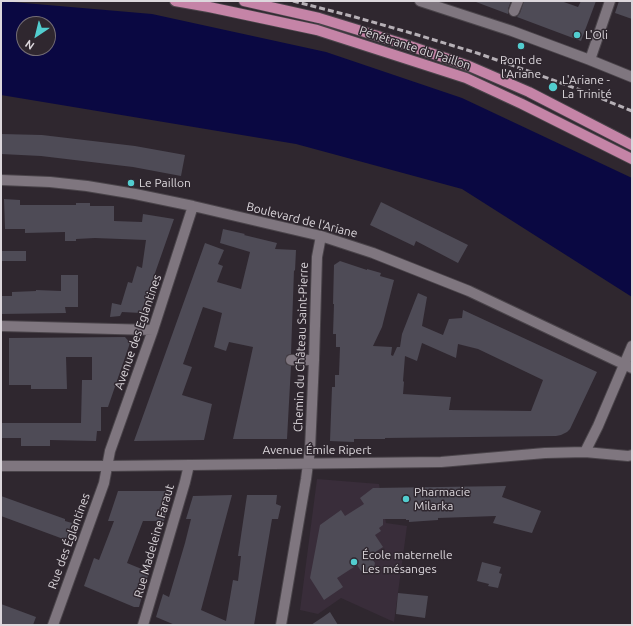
<!DOCTYPE html>
<html>
<head>
<meta charset="utf-8">
<style>
  body { margin:0 }
  #map { position:relative; width:633px; height:626px; overflow:hidden; background:#2f272f; font-family:Ubuntu,sans-serif }
  canvas { display:block }
  .frame { position:absolute; inset:0; border:2px solid #dcd7dc; pointer-events:none }
  .north { position:absolute; left:16px; top:16px; width:40px; height:40px; box-sizing:border-box; background:#2f272f; border:1px solid #746d74; border-radius:50%; rotate:215deg; font-size:11px; font-weight:700; line-height:16px; text-align:center; color:#dcd7dc }
  .north::after { content:''; display:block; margin:auto; width:14px; height:18px; background:#52cdcf; clip-path:polygon(50% 0,100% 100%,50% 72%,0 100%) }
</style>
</head>
<body>
<div id="map">
<canvas width="633" height="626"></canvas>
<div class="frame"></div>
<div class="north">N</div>
</div>
<script>
const ctx = document.querySelector('canvas').getContext('2d');
ctx.lineJoin = 'round';
function fillPath(path, color) {
  ctx.fillStyle = color;
  ctx.fill(path, 'evenodd');
}
function poly(rows) {
  const path = new Path2D();
  for (const r of rows) {
    path.moveTo(r[0], r[1]);
    for (let i = 2; i < r.length; i += 2) path.lineTo(r[i], r[i + 1]);
  }
  return path;
}
function trace(path, color, width, dash) {
  ctx.strokeStyle = color;
  ctx.lineWidth = width;
  ctx.lineCap = dash ? 'butt' : 'round';
  ctx.setLineDash(dash || []);
  ctx.stroke(path);
}
function write(font, color, halo, rows, align = 'center') {
  ctx.font = font + ' Ubuntu,sans-serif';
  ctx.lineWidth = 3;
  ctx.setLineDash([]);
  ctx.textBaseline = 'middle';
  ctx.strokeStyle = halo;
  ctx.fillStyle = color;
  for (const [text, x, y, turn = 0] of rows) {
    ctx.save();
    ctx.translate(x, y);
    ctx.rotate((+turn || 0) * Math.PI / 180);
    ctx.textAlign = isNaN(turn) ? turn : align;
    if (halo) ctx.strokeText(text, 0, 0);
    ctx.fillText(text, 0, 0);
    ctx.restore();
  }
}
fillPath(poly([
  [317,479,379,484,386,523,407,526,394,622,341,598,318,614,300,610]
]), '#392d3a');
fillPath(poly([
  [1,1,152,14,326,52,462,98,632,178,632,297,462,189,296,144,1,95],
  [24,24,48,24,48,48,24,48]
]), '#0a0842');
fillPath(poly([
  [476,1,511,1,508,9,508,14,476,2],
  [524,1,561,1,578,7,581,1,596,1,581,41,517,17,520,13],
  [619,1,632,1,632,19,615,13],
  [1,134,42,135,135,146,185,155,181,176,133,167,41,156,1,154],
  [4,199,20,200,20,205,76,205,76,203,90,203,90,206,114,206,114,221,142,222,143,214,174,219,141,313,122,312,120,316,110,317,112,303,121,305,128,282,132,283,137,266,142,268,146,240,95,238,76,239,76,241,65,241,65,232,25,233,25,229,5,229],
  [381,202,468,245,458,263,416,241,414,246,370,225],
  [223,229,245,234,244,235,277,243,275,249,296,250,295,271,294,270,291,354,287,355,285,360,286,364,291,366,287,439,233,439,253,347,229,342,226,351,214,347,222,313,203,307,183,364,192,367,182,395,212,404,204,440,134,441,205,243,224,250,218,264,223,266,217,282,241,289,250,252,220,243],
  [1,251,26,251,26,261,1,261],
  [340,261,367,270,367,269,381,273,380,276,394,280,382,327,373,346,392,347,391,355,393,356,397,347,400,347,402,334,418,293,427,297,422,326,443,335,449,319,462,318,463,310,597,372,570,429,567,432,561,435,556,436,385,438,385,439,354,439,354,442,330,441,332,387,335,387,335,375,339,375,340,347,336,347,336,334,333,334,334,304,333,304,334,265],
  [422,343,456,358,458,344,478,349,543,380,531,411,449,410,451,397,403,394,404,382,403,381,405,356,417,361],
  [61,275,78,275,78,307,65,307,66,313,1,314,1,296,12,296,12,292,36,291,36,290,61,291],
  [125,337,130,343,108,407,101,407,101,431,97,431,96,441,50,440,50,446,21,446,21,438,1,438,1,423,81,423,82,380,92,380,92,357,66,357,67,389,31,389,31,385,9,385,9,338],
  [506,486,502,497,541,511,532,533,493,523,496,516,438,518,438,520,409,522,409,520,406,520,406,519,383,519,383,525,379,528,381,531,375,535,383,547,366,558,372,559,375,563,372,574,361,571,357,565,337,578,343,587,324,600,310,578,320,525,341,510,345,516,364,504,360,498,373,488],
  [118,491,172,491,164,521,143,521,127,563,149,572,139,607,134,607,84,586,94,558,99,560,114,521,108,521],
  [232,495,201,610,226,621,233,580,238,581,241,556,238,556,247,495,277,495,276,504,281,506,278,519,272,519,254,625,175,625,156,617,163,594,169,597,185,543,191,519,186,519,193,496],
  [1,496,65,519,65,521,72,523,66,540,1,516],
  [482,562,501,567,499,573,502,574,498,588,488,586,489,584,477,581],
  [398,593,428,596,425,618,396,614],
  [1,604,36,617,33,625,1,625],
  [330,612,338,625,311,625,323,617]
]), '#4e4b56');
const minor = poly([
  [420,1,512,31,590,60,632,77],
  [514,11,518,1],
  [590,60,610,1],
  [1,180,50,182,87,186,135,194,193,206,321,236,373,253,469,291,632,368],
  [1,326,153,330],
  [291,360,314,360],
  [585,452,598,426,632,346],
  [1,466,107,466,441,462,545,453,585,452,628,456,632,455],
  [53,625,104,483,110,451,153,330,193,206],
  [143,625,185,482,189,465],
  [281,625,306,479,310,449,314,360,317,257,321,236]
]);
const major = poly([
  [175,1,209,7,317,30,466,78,522,104,632,159],
  [244,1,319,18,407,45,469,66,529,92,632,145]
]);
trace(minor, '#4a444a', 12);
trace(major, '#4a444a', 12);
trace(minor, '#7f767f', 10);
trace(major, '#c584a7', 10);
trace(poly([
  [293,1,355,17,418,35,477,53,531,72,580,90,632,111]
]), '#b6b0b6', 3, [6, 3]);
for (const [x, y, r, color] of [
  [577,35,4,"#52cdcf"],
  [521,46,4,"#52cdcf"],
  [553,87,5,"#52cdcf"],
  [131,183,4,"#52cdcf"],
  [406,499,4,"#52cdcf"],
  [354,562,4,"#52cdcf"]
]) {
  const dot = new Path2D();
  dot.arc(x, y, r, 0, 2 * Math.PI);
  ctx.fillStyle = color;
  ctx.fill(dot);
  trace(dot, '#2f272f', 1.5);
}
write('12px', '#dcd7dc', '#2f272f', [
  ["L'Oli",585,35],
  ["Pont de",521,60,"center"],
  ["l'Ariane",521,74,"center"],
  ["L'Ariane -",562,80],
  ["La Trinité",562,94],
  ["Le Paillon",139,183],
  ["Pharmacie",414,492],
  ["Milarka",414,506],
  ["École maternelle",362,555],
  ["Les mésanges",362,569]
], 'left');
write('12px', '#dcd7dc', '#2f272f', [
  ["Pénétrante du Paillon",415,48,18],
  ["Boulevard de l'Ariane",302,220,14],
  ["Avenue des Eglantines",138,332,-71],
  ["Chemin du Château Saint-Pierre",301,347,-88],
  ["Avenue Émile Ripert",317,450],
  ["Rue des Églantines",69,541,-70],
  ["Rue Madeleine Faraut",154,541,-74]
]);
</script>
</body>
</html>
